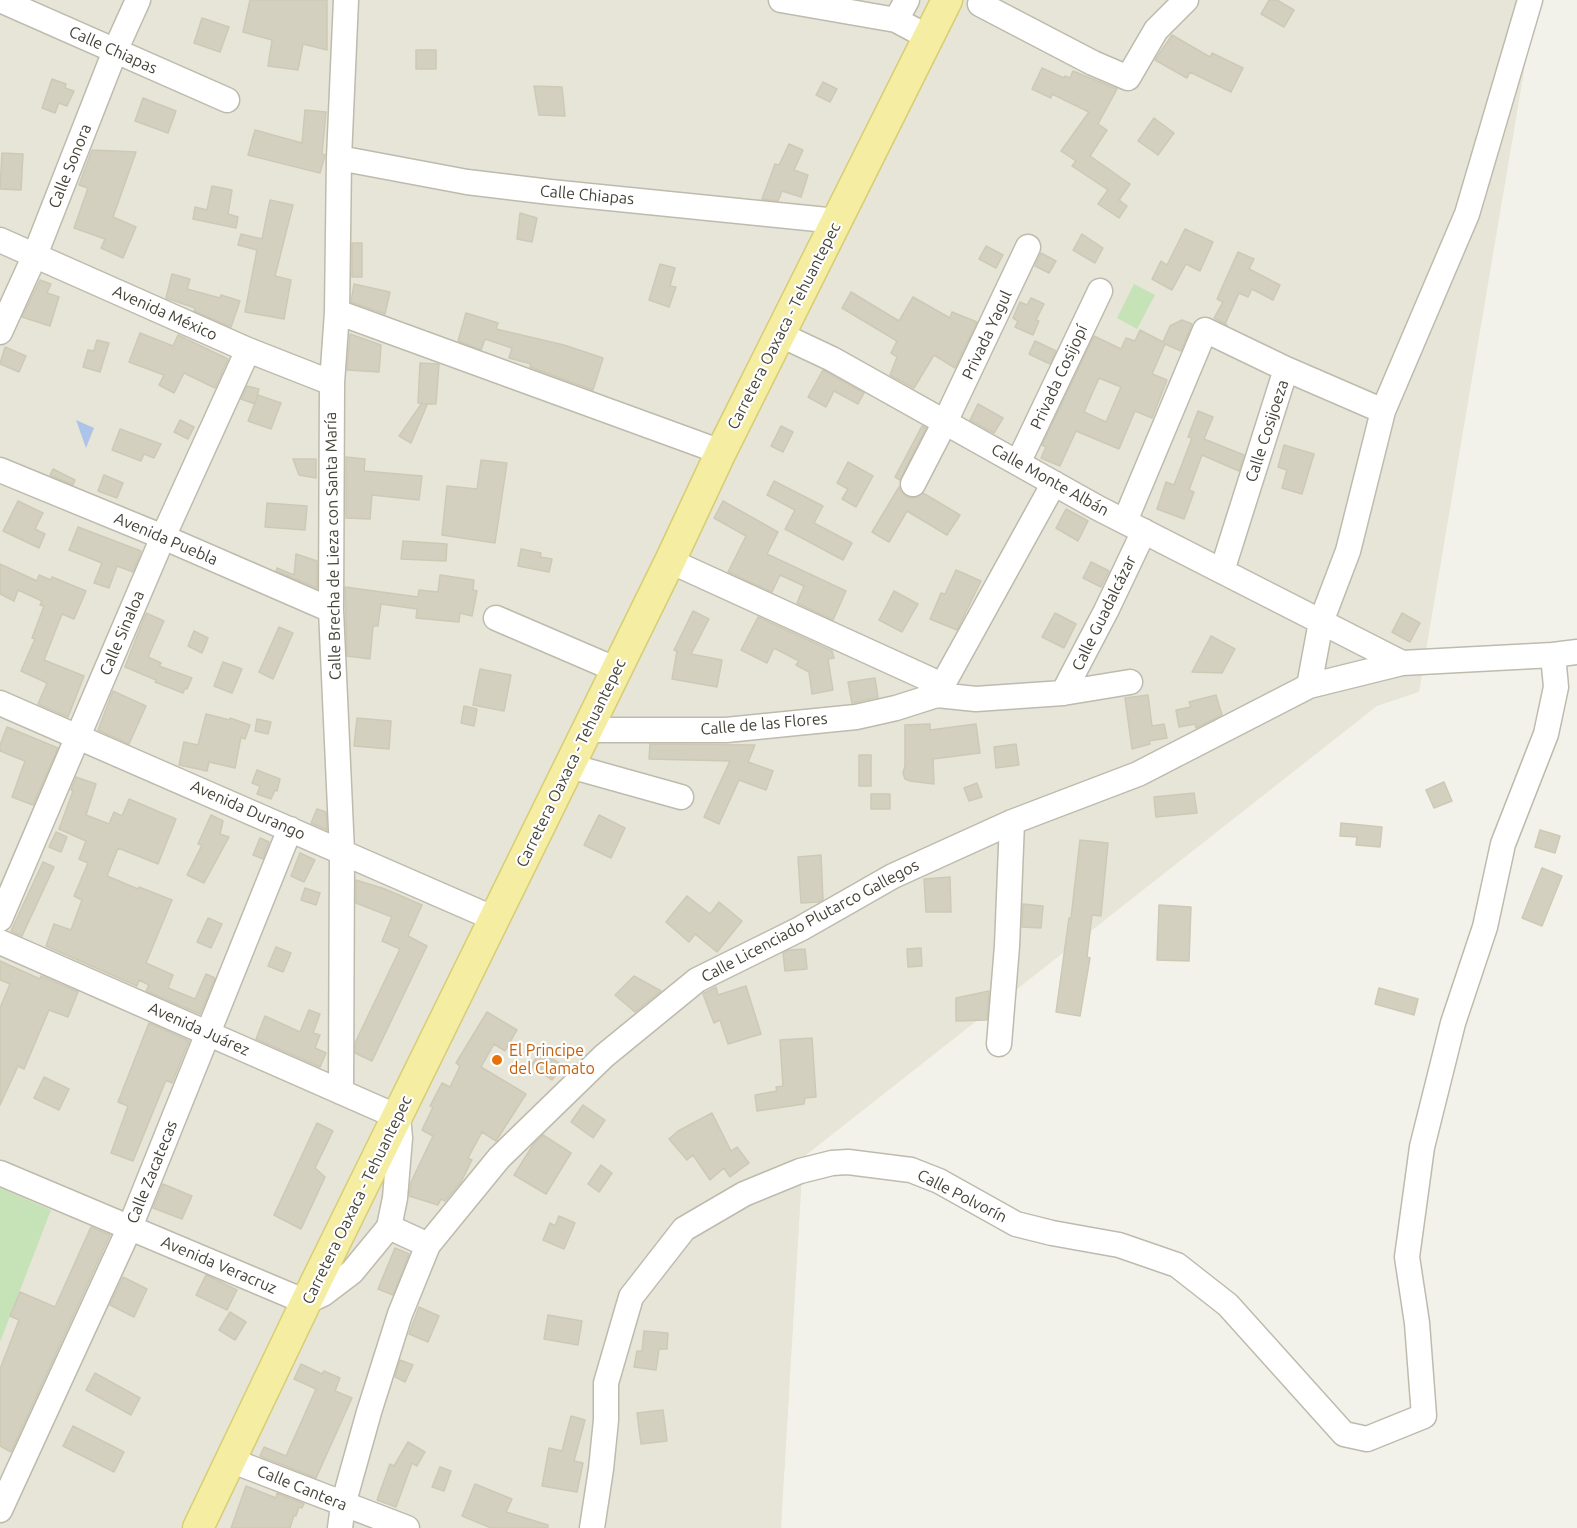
<!DOCTYPE html>
<html>
<head>
<meta charset="utf-8">
<style>
  body { margin:0 }
  canvas { display:block; background:#f3f2ea }
</style>
</head>
<body>
<canvas width="1577" height="1528"></canvas>
<script>
const ctx = document.querySelector('canvas').getContext('2d');
ctx.lineJoin = 'round';
function fillPath(path, color) {
  ctx.fillStyle = color;
  ctx.fill(path, 'evenodd');
}
function poly(rows) {
  const path = new Path2D();
  for (const r of rows) {
    path.moveTo(r[0], r[1]);
    for (let i = 2; i < r.length; i += 2) path.lineTo(r[i], r[i + 1]);
  }
  return path;
}
function trace(path, color, width, dash) {
  ctx.strokeStyle = color;
  ctx.lineWidth = width;
  ctx.lineCap = dash ? 'butt' : 'round';
  ctx.setLineDash(dash || []);
  ctx.stroke(path);
}
function write(font, color, halo, rows, align = 'center') {
  ctx.font = font + ' Ubuntu,sans-serif';
  ctx.lineWidth = 4.5;
  ctx.setLineDash([]);
  ctx.textBaseline = 'middle';
  ctx.strokeStyle = halo;
  ctx.fillStyle = color;
  for (const [text, x, y, turn = 0] of rows) {
    ctx.save();
    ctx.translate(x, y);
    ctx.rotate((+turn || 0) * Math.PI / 180);
    ctx.textAlign = isNaN(turn) ? turn : align;
    if (halo) ctx.strokeText(text, 0, 0);
    ctx.fillText(text, 0, 0);
    ctx.restore();
  }
}
fillPath(poly([
  [0,0,1536,0,1419,692,1377,706,801,1159,801,1192,781,1528,0,1528]
]), '#e6e5d8');
fillPath(poly([
  [1134,284,1155,295,1137,329,1117,318],
  [0,1188,51,1210,0,1342]
]), '#c6e3b7');
fillPath(poly([
  [76,420,94,428,86,448]
]), '#adc4e9');
const building = poly([
  [250,0,327,0,327,50,303,44,298,70,268,66,272,40,243,32,250,0],
  [1269,0,1277,0,1294,10,1284,27,1261,14,1269,0],
  [202,18,229,27,220,52,194,43,202,18],
  [1172,35,1210,57,1212,53,1243,68,1231,92,1190,72,1187,78,1155,60,1172,35],
  [416,50,436,50,436,69,416,69,416,50],
  [1042,68,1064,78,1065,76,1070,78,1073,71,1117,89,1098,124,1107,130,1090,156,1130,184,1119,200,1127,206,1119,218,1098,204,1108,190,1072,166,1076,161,1061,151,1089,112,1052,94,1051,98,1032,89,1042,68],
  [52,79,66,84,65,88,74,91,67,106,59,103,55,113,42,108,52,79],
  [823,82,837,89,830,102,816,95,823,82],
  [534,86,562,87,565,116,539,115,534,86],
  [143,98,176,111,168,133,135,121,143,98],
  [305,110,326,112,322,154,325,155,320,173,248,155,255,130,302,143,305,110],
  [1154,118,1174,133,1158,155,1138,141,1154,118],
  [789,144,803,150,794,170,808,175,801,197,782,191,778,201,762,199,775,164,779,165,789,144],
  [92,150,136,152,113,217,136,227,123,258,101,248,105,239,74,228,88,188,79,185,92,150],
  [2,153,23,154,21,190,0,189,2,153],
  [212,186,232,190,228,214,238,217,236,228,193,219,195,207,207,210,212,186],
  [270,200,293,205,275,276,291,280,284,319,245,312,257,250,238,245,241,234,262,239,270,200],
  [520,213,537,218,532,242,517,239,520,213],
  [1185,229,1213,242,1200,271,1186,264,1172,290,1152,279,1161,261,1167,265,1185,229],
  [1082,234,1103,248,1095,263,1073,250,1082,234],
  [352,243,362,243,362,277,352,277,352,243],
  [986,246,1003,255,996,268,979,259,986,246],
  [1238,252,1254,259,1249,269,1280,285,1273,300,1252,289,1248,297,1239,293,1225,324,1227,325,1214,318,1223,302,1217,299,1238,252],
  [1041,253,1056,261,1049,273,1035,266,1041,253],
  [660,264,675,268,670,286,676,287,669,307,649,300,660,264],
  [172,274,190,279,187,289,220,298,221,295,240,301,231,327,194,311,195,308,166,298,172,274],
  [40,280,51,284,47,293,59,297,50,326,22,317,40,280],
  [354,284,390,292,385,314,351,302,354,284],
  [851,292,899,321,913,297,950,318,952,312,977,322,955,368,934,355,914,388,890,375,897,357,891,353,897,341,842,308,851,292],
  [1031,298,1044,304,1036,320,1039,321,1033,335,1015,327,1018,321,1013,318,1020,302,1027,305,1031,298],
  [466,313,498,323,496,329,564,345,603,358,593,390,530,367,531,364,509,358,512,348,485,339,481,350,458,341,466,313],
  [1182,320,1192,324,1181,351,1165,344,1152,374,1167,380,1152,418,1135,411,1119,449,1076,431,1060,466,1041,458,1046,447,1042,445,1094,336,1121,349,1126,338,1135,341,1140,330,1163,342,1170,326,1182,320],
  [1099,378,1121,387,1106,422,1084,412,1099,378],
  [140,333,173,346,178,335,228,359,215,388,184,373,174,393,159,385,164,375,129,362,140,333],
  [350,334,381,345,379,372,347,370,350,334],
  [97,340,109,343,100,372,83,367,88,350,94,351,97,340],
  [1035,341,1056,351,1050,364,1029,354,1035,341],
  [5,347,26,356,19,372,0,364,5,347],
  [420,363,439,364,436,404,424,404,427,405,411,443,399,436,422,403,418,403,420,363],
  [823,370,864,393,858,404,834,391,826,407,808,397,823,370],
  [247,386,259,389,255,404,241,399,247,386],
  [258,395,281,403,271,429,248,421,258,395],
  [978,404,1003,418,994,433,970,420,978,404],
  [1198,411,1213,417,1204,439,1244,455,1239,471,1202,455,1189,490,1194,492,1184,519,1157,509,1166,482,1174,485,1192,438,1188,437,1198,411],
  [180,420,194,427,188,439,174,432,180,420],
  [781,426,793,432,783,452,771,446,781,426],
  [922,426,926,428,900,480,895,477,922,426],
  [120,429,161,444,154,458,144,454,141,461,112,450,120,429],
  [1284,445,1314,454,1302,494,1282,488,1287,470,1278,467,1284,445],
  [346,457,365,459,364,471,422,476,419,500,372,495,370,519,346,518,346,457],
  [293,459,316,459,316,478,299,475,293,459],
  [481,460,507,463,495,543,442,535,447,486,477,489,481,460],
  [848,462,873,476,856,507,842,499,848,489,837,483,848,462],
  [53,469,75,480,73,485,50,475,53,469],
  [104,475,123,483,117,498,98,491,104,475],
  [774,481,823,506,814,523,852,543,843,560,785,529,795,510,767,495,774,481],
  [899,487,901,492,907,497,914,498,923,493,960,515,947,535,907,511,889,542,872,532,899,487],
  [18,501,43,513,35,529,45,534,39,548,3,531,18,501],
  [723,501,778,532,767,554,846,591,833,620,797,603,804,586,780,575,772,592,728,572,746,536,714,518,723,501],
  [267,503,307,506,305,530,265,527,267,503],
  [1066,509,1088,521,1078,541,1056,528,1066,509],
  [78,527,141,551,133,572,117,566,109,588,94,583,102,563,69,550,78,527],
  [403,541,447,544,446,561,401,559,403,541],
  [521,549,541,553,540,557,552,559,549,572,518,566,521,549],
  [296,554,317,561,317,588,276,571,277,568,294,575,296,554],
  [1091,562,1109,571,1101,587,1083,578,1091,562],
  [0,564,37,581,39,575,51,580,52,577,86,591,74,619,62,614,44,660,84,676,68,717,38,704,47,683,21,671,35,639,32,638,44,606,40,605,42,601,18,590,14,601,0,594,0,564],
  [956,570,981,581,957,630,930,619,941,593,945,594,956,570],
  [440,575,474,580,473,590,477,591,472,616,460,613,459,622,416,618,417,609,381,604,378,626,373,626,370,659,347,656,345,587,418,597,419,590,438,592,440,575],
  [894,591,918,604,902,632,879,620,894,591],
  [693,611,709,619,691,654,722,660,717,687,672,679,677,651,674,650,693,611],
  [146,613,164,621,148,657,161,663,159,666,192,678,187,689,185,688,183,693,155,682,156,680,125,667,146,613],
  [1055,613,1076,624,1064,648,1042,637,1055,613],
  [1402,613,1420,623,1410,642,1392,632,1402,613],
  [758,617,832,651,834,658,828,659,833,690,812,694,809,672,796,665,799,661,774,648,767,663,741,650,758,617],
  [279,627,293,633,273,679,259,672,279,627],
  [194,631,208,638,202,653,188,646,194,631],
  [1211,636,1235,649,1222,673,1192,672,1211,636],
  [223,662,242,669,232,693,214,686,223,662],
  [480,669,511,675,504,711,473,705,480,669],
  [875,678,878,697,852,703,848,682,875,678],
  [113,691,146,706,129,744,98,730,113,691],
  [1148,695,1152,726,1164,724,1167,738,1149,741,1150,744,1132,749,1125,698,1148,695],
  [1216,695,1222,715,1196,728,1195,724,1179,727,1176,710,1191,707,1189,702,1216,695],
  [464,706,477,709,474,726,461,723,464,706],
  [206,714,230,720,230,718,250,725,245,739,241,737,235,768,209,762,207,771,179,765,184,742,198,745,206,714],
  [357,718,391,721,389,749,354,746,357,718],
  [257,719,271,722,268,734,255,731,257,719],
  [930,724,930,730,976,724,980,753,933,759,934,784,910,781,905,779,903,773,905,766,905,725,930,724],
  [7,727,58,748,33,805,12,797,25,761,0,751,0,745,7,727],
  [650,744,755,745,748,762,773,771,766,790,739,780,719,824,704,817,730,761,649,759,650,744],
  [1016,744,1019,765,996,768,994,747,1016,744],
  [859,755,871,755,871,786,859,786,859,755],
  [257,770,280,779,277,791,275,790,271,799,257,794,260,786,252,783,257,770],
  [76,777,96,784,86,815,109,824,114,812,122,816,129,799,176,819,158,864,118,848,107,876,138,889,139,887,172,900,146,963,173,975,168,988,195,999,206,974,215,978,200,1014,146,991,149,985,139,980,137,986,46,946,54,924,71,930,82,900,74,896,88,863,79,859,86,841,59,829,73,791,71,790,76,777],
  [1444,782,1452,801,1434,808,1426,790,1444,782],
  [977,783,982,797,969,801,964,788,977,783],
  [1194,793,1197,813,1156,817,1154,797,1194,793],
  [871,794,890,794,890,809,871,809,871,794],
  [317,809,326,812,327,830,311,823,317,809],
  [211,815,223,821,220,834,229,837,204,883,187,875,202,845,198,844,211,815],
  [599,815,625,828,611,858,584,845,599,815],
  [1341,823,1382,827,1380,847,1356,845,1357,837,1340,836,1341,823],
  [1540,830,1560,836,1555,853,1535,847,1540,830],
  [56,832,67,837,61,852,49,847,56,832],
  [260,838,269,842,263,859,253,855,260,838],
  [1080,840,1108,843,1101,916,1092,915,1087,957,1090,958,1080,1016,1056,1012,1069,918,1071,918,1080,840],
  [300,853,315,860,304,882,291,876,300,853],
  [821,855,823,900,818,902,801,903,798,857,821,855],
  [43,862,54,867,22,936,11,931,43,862],
  [1542,868,1562,876,1542,926,1522,918,1542,868],
  [950,877,951,912,926,912,924,879,950,877],
  [356,880,385,889,422,905,408,936,427,946,372,1061,355,1053,355,1043,400,949,382,941,392,917,356,903,356,880],
  [305,888,320,893,316,905,301,900,305,888],
  [687,896,710,914,719,902,742,921,717,952,695,934,689,942,666,922,687,896],
  [1023,904,1043,906,1041,928,1022,927,1023,904],
  [1159,905,1191,907,1189,961,1157,960,1159,905],
  [208,918,222,924,211,948,197,942,208,918],
  [276,947,291,953,283,972,268,966,276,947],
  [921,948,922,966,908,967,907,949,921,948],
  [805,949,807,969,785,971,783,953,789,950,805,949],
  [0,961,40,979,41,976,78,992,68,1017,49,1010,24,1069,18,1066,0,1105,0,1008,10,984,0,980,0,961],
  [634,976,661,991,635,1012,615,995,634,976],
  [746,986,761,1034,728,1044,720,1020,714,1023,703,994,716,987,718,995,746,986],
  [1379,988,1418,999,1414,1015,1375,1004,1379,988],
  [989,991,987,1020,956,1021,956,998,989,991],
  [309,1010,320,1014,313,1033,320,1035,315,1048,326,1053,320,1067,256,1039,265,1016,300,1032,309,1010],
  [487,1012,517,1030,505,1051,494,1044,481,1067,526,1094,496,1141,482,1132,468,1158,472,1160,461,1182,445,1201,441,1199,438,1205,409,1196,411,1182,433,1136,422,1130,433,1107,430,1106,442,1083,450,1087,460,1066,456,1063,487,1012],
  [149,1023,189,1041,172,1083,166,1080,133,1161,111,1153,128,1106,118,1102,149,1023],
  [812,1038,816,1097,805,1098,804,1104,757,1111,755,1095,777,1091,776,1087,783,1086,780,1040,812,1038],
  [541,1051,562,1065,552,1080,531,1066,541,1051],
  [44,1077,69,1089,59,1110,34,1098,44,1077],
  [583,1105,605,1120,593,1138,571,1122,583,1105],
  [712,1113,731,1151,737,1147,749,1163,730,1177,724,1168,710,1180,693,1155,687,1160,669,1139,678,1131,712,1113],
  [317,1123,333,1131,315,1168,325,1177,301,1229,274,1215,317,1123],
  [543,1135,571,1153,546,1194,514,1175,533,1145,543,1135],
  [601,1165,612,1173,599,1192,588,1184,601,1165],
  [163,1184,192,1196,182,1219,153,1208,163,1184],
  [559,1216,575,1223,564,1249,543,1240,550,1223,555,1226,559,1216],
  [91,1227,110,1235,11,1452,0,1446,0,1369,19,1320,10,1316,20,1292,55,1307,91,1227],
  [395,1248,409,1254,393,1295,378,1289,395,1248],
  [206,1275,237,1290,227,1310,196,1295,206,1275],
  [123,1277,147,1289,134,1317,110,1305,123,1277],
  [419,1307,439,1316,428,1342,409,1334,419,1307],
  [230,1312,246,1322,235,1340,219,1330,230,1312],
  [548,1315,582,1321,578,1345,544,1339,548,1315],
  [644,1331,668,1333,667,1349,659,1349,656,1370,634,1367,637,1351,642,1351,644,1331],
  [400,1360,413,1365,405,1382,395,1377,400,1360],
  [301,1364,322,1374,324,1371,340,1378,335,1391,352,1398,316,1478,260,1456,264,1447,286,1456,316,1389,294,1379,301,1364],
  [95,1373,140,1398,131,1415,86,1390,95,1373],
  [663,1410,667,1441,641,1444,637,1413,663,1410],
  [571,1416,585,1420,574,1461,583,1463,577,1492,542,1486,549,1448,562,1451,571,1416],
  [73,1426,124,1452,114,1472,63,1446,73,1426],
  [408,1442,425,1452,417,1466,412,1463,396,1507,377,1500,390,1464,394,1466,408,1442],
  [440,1467,451,1471,444,1491,432,1487,440,1467],
  [475,1484,512,1499,506,1512,548,1525,548,1528,491,1528,462,1516,475,1484],
  [246,1486,276,1498,277,1493,304,1504,302,1508,299,1507,296,1516,294,1515,290,1528,231,1528,246,1486]
]);
fillPath(building, '#d3d0c0');
trace(building, '#cec9b4', 1.5);
const minor = poly([
  [0,0,227,100],
  [781,0,896,20,928,37],
  [980,4,1093,63,1128,78,1156,30,1186,0],
  [896,20,907,0],
  [339,158,467,182,550,192,837,221],
  [0,240,248,350,332,383],
  [337,312,721,452],
  [0,332,35,255,115,51,138,0],
  [781,335,832,359,1098,508,1402,663],
  [1018,463,1100,291],
  [0,470,163,537,331,610],
  [913,484,945,422,1028,247],
  [1125,521,1205,330,1286,369,1383,411],
  [670,561,942,685],
  [1222,571,1286,369],
  [496,618,617,670],
  [1553,655,1577,652],
  [1309,686,1321,622,1348,551,1383,411,1467,214,1530,0],
  [1063,693,1106,611,1144,531],
  [937,695,976,699,1063,693,1130,682],
  [0,703,495,919],
  [588,730,726,730,856,717,896,708,937,695,1054,483],
  [570,766,681,797],
  [0,919,163,537,248,350],
  [0,942,398,1117,400,1138,395,1198,389,1227,352,1272,323,1294,306,1302,0,1173],
  [999,1044,1007,946,1012,822],
  [341,1092,342,852,331,610,332,383,337,312,339,158,346,0],
  [389,1227,428,1245],
  [230,1460,407,1528],
  [0,1510,130,1227,290,829],
  [340,1528,343,1505,369,1412,400,1314,428,1245,499,1158,604,1056,697,980,800,929,893,876,1012,822,1138,774,1309,686,1402,663,1553,655,1556,687,1546,734,1503,844,1485,927,1453,1023,1422,1147,1407,1257,1417,1323,1424,1416,1367,1439,1344,1434,1228,1305,1177,1265,1119,1245,1052,1233,1016,1224,939,1181,911,1170,848,1162,832,1163,800,1171,744,1194,684,1229,631,1297,606,1383,606,1420,601,1469,592,1528]
]);
const major = poly([
  [198,1528,306,1302,670,561,721,452,947,0]
]);
trace(minor, '#bebbad', 27);
trace(major, '#d7ce73', 33);
trace(minor, '#fff', 24);
trace(major, '#f4eda2', 30);
for (const [x, y, r, color] of [
  [497,1060,6,"#e8710a"]
]) {
  const dot = new Path2D();
  dot.arc(x, y, r, 0, 2 * Math.PI);
  ctx.fillStyle = color;
  ctx.fill(dot);
  trace(dot, '#fff', 2);
}
write('16px', '#464439', '#fff', [
  ["Calle Chiapas",113,50,24],
  ["Calle Sonora",70,166,-68],
  ["Calle Chiapas",587,195,5],
  ["Avenida México",165,313,24],
  ["Carretera Oaxaca - Tehuantepec",784,326,-63],
  ["Privada Yagul",987,335,-65],
  ["Privada Cosijopí",1059,377,-65],
  ["Calle Cosijoeza",1267,431,-72],
  ["Calle Monte Albán",1050,480,29],
  ["Avenida Puebla",166,539,23],
  ["Calle Brecha de Lieza con Santa María",333,546,-91],
  ["Calle Guadalcázar",1104,613,-64],
  ["Calle Sinaloa",122,633,-67],
  ["Calle de las Flores",764,724,-5],
  ["Carretera Oaxaca - Tehuantepec",571,763,-64],
  ["Avenida Durango",248,810,24],
  ["Calle Licenciado Plutarco Gallegos",810,921,-28],
  ["Avenida Juárez",199,1029,24],
  ["Calle Zacatecas",152,1172,-68],
  ["Calle Polvorín",962,1196,27],
  ["Carretera Oaxaca - Tehuantepec",357,1200,-64],
  ["Avenida Veracruz",219,1265,23],
  ["Calle Cantera",302,1488,22]
]);
write('16px', '#c56008', '#fff', [
  ["El Principe",509,1051],
  ["del Clamato",509,1069]
], 'left');
</script>
</body>
</html>
